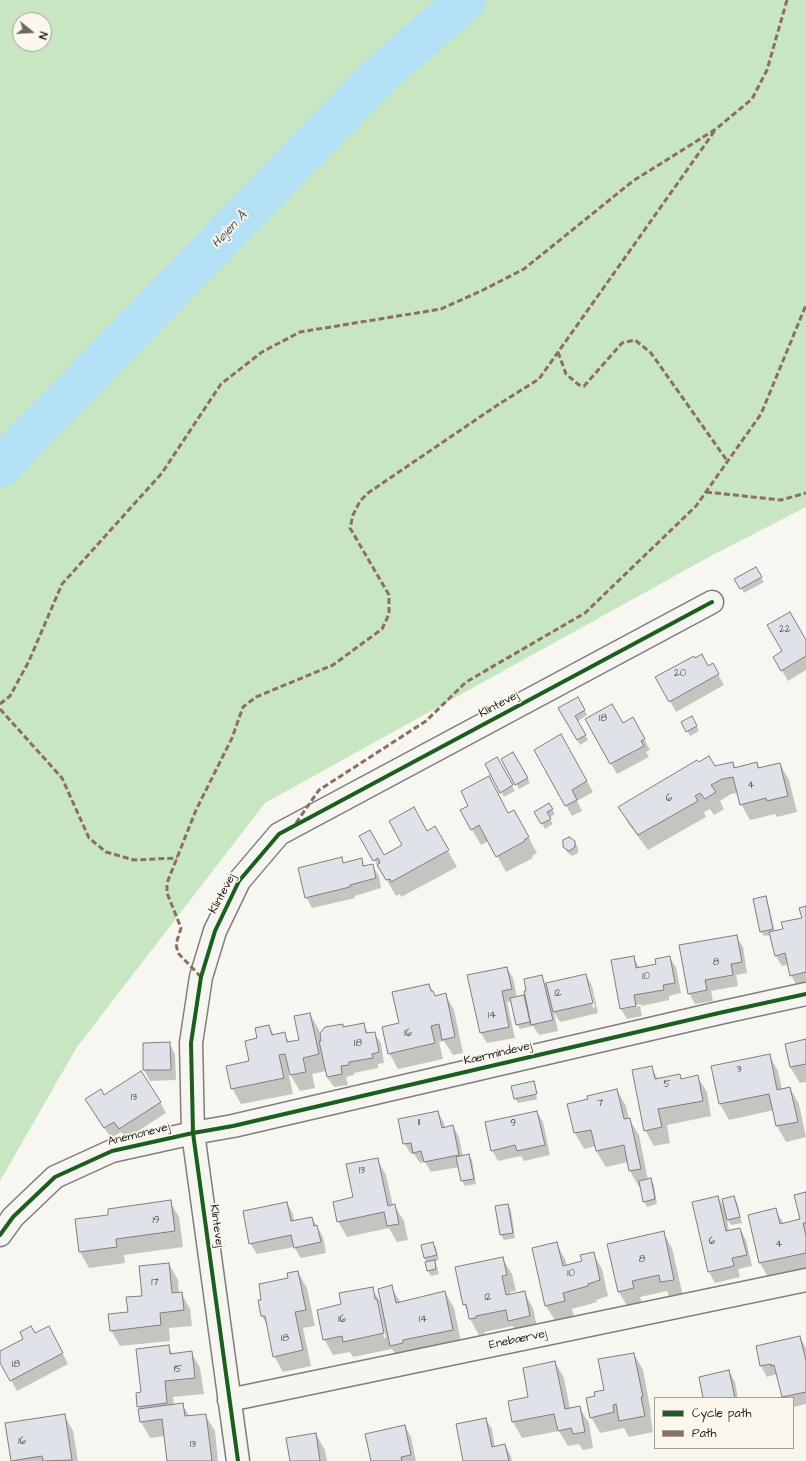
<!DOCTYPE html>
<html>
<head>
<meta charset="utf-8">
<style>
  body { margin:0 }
  #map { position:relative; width:806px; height:1461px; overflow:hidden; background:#f8f6f0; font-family:"Architects Daughter",sans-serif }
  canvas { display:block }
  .legend { position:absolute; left:654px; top:1397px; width:140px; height:52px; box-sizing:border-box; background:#fbf7ec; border:1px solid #a29f99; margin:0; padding:5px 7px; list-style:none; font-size:12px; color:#1c1c1c }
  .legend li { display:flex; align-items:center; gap:8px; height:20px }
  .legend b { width:20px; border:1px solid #a29f99 }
  .north { position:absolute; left:12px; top:12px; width:40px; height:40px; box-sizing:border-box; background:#fbf7ec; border:1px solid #a29f99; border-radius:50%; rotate:108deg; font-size:11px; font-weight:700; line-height:16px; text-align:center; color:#1c1c1c }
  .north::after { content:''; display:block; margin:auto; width:14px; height:18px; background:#696866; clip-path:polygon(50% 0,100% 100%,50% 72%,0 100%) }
</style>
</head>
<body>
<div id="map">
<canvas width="806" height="1461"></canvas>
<ul class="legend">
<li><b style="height:5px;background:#1b5e20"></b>Cycle path</li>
<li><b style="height:5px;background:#8d6e63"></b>Path</li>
</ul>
<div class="north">N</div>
</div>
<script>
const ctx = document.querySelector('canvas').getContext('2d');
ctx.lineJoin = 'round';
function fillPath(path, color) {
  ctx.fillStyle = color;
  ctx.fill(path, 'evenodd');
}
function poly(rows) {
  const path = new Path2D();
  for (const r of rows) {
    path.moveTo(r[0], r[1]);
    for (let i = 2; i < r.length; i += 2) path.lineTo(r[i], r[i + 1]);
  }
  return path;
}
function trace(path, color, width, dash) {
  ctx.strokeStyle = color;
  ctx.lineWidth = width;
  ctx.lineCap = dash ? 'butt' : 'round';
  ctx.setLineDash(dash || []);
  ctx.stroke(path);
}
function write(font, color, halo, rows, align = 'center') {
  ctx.font = font + ' "Architects Daughter",sans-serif';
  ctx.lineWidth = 3.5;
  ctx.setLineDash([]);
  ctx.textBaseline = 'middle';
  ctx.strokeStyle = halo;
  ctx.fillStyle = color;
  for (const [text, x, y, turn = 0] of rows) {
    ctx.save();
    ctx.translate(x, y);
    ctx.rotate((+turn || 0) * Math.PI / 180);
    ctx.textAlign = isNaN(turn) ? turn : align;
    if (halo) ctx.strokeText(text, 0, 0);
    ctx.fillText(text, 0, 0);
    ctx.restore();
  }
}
fillPath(poly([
  [0,0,806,0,806,507,709,557,265,803,77,1047,0,1181],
  [20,20,44,20,44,44,20,44]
]), '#c9e6c2');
fillPath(poly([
  [755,568,764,582,744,593,736,579],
  [806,642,806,670,788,681,774,657],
  [713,665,724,685,676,712,657,678,708,667],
  [578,698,587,715,577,722,588,740,580,745,560,709],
  [692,717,699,731,690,736,682,722],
  [586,719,623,724,639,729,650,750,646,752,649,757,617,774],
  [561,735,593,792,577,801,582,811,572,816,535,750],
  [513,753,530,783,519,789,502,759],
  [497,759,515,791,504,797,486,765],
  [733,763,736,768,757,764,760,769,780,764,789,780,797,812,777,817,775,814,750,820,741,804,738,793,731,794,720,801,724,809,714,815,710,809,704,812,706,817,648,850,628,823,619,807,714,767],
  [549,804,555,814,549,818,553,824,545,829,536,812],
  [461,811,508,814,523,827,537,853,532,856,533,858,506,872,489,841,481,845],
  [435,828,457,867,401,897,400,894,396,896,384,875,383,876,361,836,384,856],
  [574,842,578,847,578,853,572,856,567,852,564,847],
  [341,858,344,864,361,859,365,867,372,865,379,876,381,888,355,896,355,898,312,908,306,897],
  [765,897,768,902,775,932,784,930,803,919,806,907,806,984,797,986,791,975,788,964,782,966,775,955,771,935,764,936,761,931],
  [736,936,743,947,747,973,736,975,738,986,711,991,713,1001,695,1004,689,993],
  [633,957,640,968,657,965,669,957,676,967,681,993,669,996,669,1000,641,1006,641,1004,623,1007,623,1009,640,1006,642,1016,627,1019,621,1009],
  [507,968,513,978,517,997,524,996,527,1002,541,976,546,984,586,975,592,986,598,1013,560,1022,554,1012,558,1031,539,1035,533,1026,520,1029,517,1024,512,1001,507,1002,515,1038,487,1043,481,1033],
  [588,986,590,986,595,1007,593,1008],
  [429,985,436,997,445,994,454,1010,463,1053,453,1055,444,1041,439,1042,443,1059,398,1069,389,1053,400,1023],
  [310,1014,319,1030,320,1034,325,1028,342,1025,344,1028,363,1024,369,1034,374,1033,381,1043,384,1063,378,1064,378,1068,354,1073,354,1075,346,1077,348,1085,334,1087,327,1077,326,1071,312,1074,315,1088,300,1091,288,1071,293,1094,241,1104,232,1088,250,1062,258,1039,269,1026,274,1035,284,1033,290,1043,301,1040],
  [806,1040,806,1082,800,1083,790,1067,786,1044],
  [169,1043,175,1054,176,1080,150,1081,144,1070],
  [769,1055,778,1071,782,1089,790,1088,799,1104,806,1137,786,1142,777,1126,774,1110,729,1120,720,1104,712,1067],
  [651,1067,658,1079,679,1075,682,1080,697,1076,707,1092,711,1116,667,1125,670,1143,654,1146,645,1130],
  [534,1082,536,1086,534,1086,537,1099,539,1099,518,1103,515,1098],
  [617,1090,626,1106,629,1119,639,1135,648,1180,651,1179,654,1185,657,1204,647,1207,644,1201,641,1186,639,1187,630,1171,628,1162,606,1167,596,1151,596,1146,584,1149,575,1133,568,1104,590,1100],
  [104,1096,160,1102,166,1113,126,1139,121,1132,111,1138,92,1110],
  [438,1112,444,1123,445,1128,453,1126,459,1137,463,1157,469,1155,472,1160,476,1184,465,1186,462,1181,459,1167,431,1172,425,1162,420,1163,414,1154,411,1154,404,1143],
  [537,1112,543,1122,550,1155,524,1161,521,1156,498,1161,492,1150],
  [377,1159,386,1175,393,1206,394,1205,404,1221,408,1240,397,1242,389,1228,347,1237,338,1221,354,1198],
  [806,1194,806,1270,769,1279,760,1263,749,1215,775,1209,784,1224,801,1220],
  [718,1197,725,1209,734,1197,737,1202,742,1223,731,1225,727,1219,729,1231,740,1229,746,1240,752,1266,738,1269,740,1277,715,1283,709,1272,693,1203],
  [170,1202,179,1217,183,1247,124,1255,125,1263,89,1268,80,1252,76,1220,110,1216],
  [287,1203,293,1214,294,1221,312,1218,323,1237,326,1253,301,1258,294,1247,257,1254,250,1243],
  [508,1205,511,1210,515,1238,504,1240,501,1235,496,1207],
  [663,1232,672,1248,683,1296,670,1298,667,1291,640,1297,642,1304,628,1307,618,1291],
  [433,1243,436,1248,439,1260,434,1261,437,1267,439,1274,431,1276,428,1271,427,1263,424,1258,422,1246],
  [556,1243,565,1259,567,1266,583,1262,593,1253,602,1269,608,1296,596,1300,597,1302,572,1309,574,1317,556,1322,546,1306,533,1249],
  [502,1258,512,1274,516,1291,510,1292,511,1295,524,1292,533,1308,538,1332,518,1336,513,1326,484,1332,485,1334,479,1335,470,1319,468,1312,464,1304],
  [169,1264,178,1280,179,1294,181,1293,190,1309,192,1326,169,1328,170,1341,120,1346,111,1330,143,1297],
  [298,1272,307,1288,315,1326,303,1328,311,1366,283,1372,274,1356,267,1325,262,1316,289,1279],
  [391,1287,401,1303,445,1292,454,1308,462,1346,400,1362,392,1349,353,1357,350,1352,333,1355,324,1339,342,1305,372,1288,382,1305],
  [377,1302,379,1304,386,1338,384,1338],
  [800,1337,806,1348,806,1404,793,1407,793,1398,783,1398,783,1397,777,1374,767,1377,761,1366,757,1347],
  [55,1338,68,1364,17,1391,0,1360,0,1352],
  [168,1346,173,1354,191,1352,200,1368,204,1394,173,1397,174,1405,182,1404,190,1417,205,1415,215,1431,218,1461,168,1461,165,1436,150,1438,141,1422,140,1409,138,1406,142,1393],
  [634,1354,643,1370,651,1413,650,1413,653,1432,629,1437,624,1428,600,1433,591,1417,597,1397,605,1391],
  [555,1362,564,1378,570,1409,579,1407,589,1423,593,1448,583,1450,579,1444,568,1446,559,1431,522,1438,513,1422,509,1402,530,1398],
  [729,1371,735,1382,738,1398,704,1398],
  [64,1415,73,1431,78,1461,12,1461,7,1424],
  [486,1419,492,1429,495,1447,505,1445,511,1456,512,1461,464,1461],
  [405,1426,411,1437,416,1461,372,1461],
  [316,1434,325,1450,327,1461,291,1461]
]), '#0003');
trace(poly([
  [0,467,381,74,466,0]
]), '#b4e0f6', 41);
const building = poly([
  [756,567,762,577,740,589,734,579,756,567],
  [790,612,806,640,806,656,781,671,773,657,782,651,767,625,790,612],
  [702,654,708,666,713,663,719,674,669,702,655,677,694,656,695,658,702,654],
  [578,697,585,710,575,716,586,735,577,740,558,708,578,697],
  [612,704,623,723,633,717,645,739,641,741,644,746,610,764,585,719,612,704],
  [692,716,697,726,686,732,681,722,692,716],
  [561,734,587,781,572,790,577,800,565,806,534,750,561,734],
  [513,752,528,778,515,785,501,759,513,752],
  [709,756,715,766,733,762,734,768,757,762,758,768,780,763,788,796,767,801,766,798,740,805,733,777,722,779,711,785,716,792,705,799,700,793,695,796,698,801,638,835,618,807,697,760,699,762,709,756],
  [497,757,513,785,500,793,485,764,497,757],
  [489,776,508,813,514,810,529,837,524,840,525,841,496,857,479,825,471,830,460,810,468,806,461,791,489,776],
  [549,803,553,809,547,812,551,819,541,824,534,812,549,803],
  [414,807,427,831,435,826,449,850,391,882,390,879,386,880,377,865,380,863,378,858,373,861,359,836,370,830,384,855,402,845,389,821,414,807],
  [569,837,575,841,575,847,569,851,563,847,563,840,569,837],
  [342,857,343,863,362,858,363,866,373,864,376,878,350,885,350,887,305,898,298,868,342,857],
  [766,896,773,929,760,932,753,899,766,896],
  [806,906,806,972,790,976,785,953,775,956,769,932,783,929,781,922,802,918,799,908,806,906],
  [737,935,742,962,731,964,733,975,705,980,707,990,688,994,679,945,737,935],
  [634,956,636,968,656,964,655,959,670,956,675,983,663,985,664,990,634,995,636,1006,620,1009,611,960,634,956],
  [507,967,512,989,502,991,509,1027,480,1033,467,975,507,967],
  [586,974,593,1003,553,1012,546,983,586,974],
  [542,975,553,1020,531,1025,524,991,526,991,524,979,542,975],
  [429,984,431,991,433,991,435,996,446,993,455,1037,442,1040,439,1024,431,1026,435,1043,388,1054,382,1027,399,1023,392,992,429,984],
  [524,995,530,1022,516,1025,510,998,524,995],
  [310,1013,319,1054,303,1058,306,1072,290,1075,285,1054,279,1055,284,1078,231,1089,226,1066,249,1061,245,1041,257,1038,255,1028,269,1025,272,1035,285,1032,287,1042,299,1040,294,1016,310,1013],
  [364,1023,366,1033,375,1032,379,1052,372,1054,373,1058,349,1062,349,1065,341,1066,342,1074,327,1077,319,1041,321,1041,320,1033,325,1027,343,1024,343,1027,364,1023],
  [806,1039,806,1064,790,1067,785,1044,806,1039],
  [170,1042,171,1070,143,1070,143,1043,170,1042],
  [770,1054,777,1090,790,1087,798,1122,776,1126,769,1094,719,1104,711,1066,770,1054],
  [652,1066,655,1079,680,1074,681,1079,698,1075,703,1101,658,1109,662,1127,644,1131,632,1070,652,1066],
  [141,1071,161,1102,119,1129,114,1122,104,1128,85,1099,101,1089,104,1095,141,1071],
  [534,1081,537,1094,514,1099,511,1086,534,1081],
  [617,1089,624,1119,630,1118,641,1169,629,1171,624,1145,596,1151,591,1130,574,1133,567,1104,588,1099,587,1096,617,1089],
  [438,1111,442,1128,453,1125,459,1155,424,1162,421,1151,413,1153,411,1143,403,1144,398,1119,438,1111],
  [537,1111,545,1145,517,1151,515,1145,491,1151,485,1122,537,1111],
  [469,1154,474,1179,461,1181,456,1157,469,1154],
  [378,1158,388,1206,395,1204,399,1224,387,1226,384,1212,337,1222,333,1202,353,1197,346,1164,378,1158],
  [651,1178,655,1199,643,1202,639,1181,651,1178],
  [806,1192,806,1223,803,1223,806,1236,806,1253,759,1263,748,1215,776,1208,780,1224,800,1219,794,1195,806,1192],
  [718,1196,726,1231,740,1228,747,1255,732,1258,734,1266,708,1272,692,1202,718,1196],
  [734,1196,740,1217,727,1220,722,1199,734,1196],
  [171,1200,175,1231,116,1239,117,1247,79,1252,75,1219,108,1215,108,1209,171,1200],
  [287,1202,291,1221,312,1217,314,1226,317,1225,321,1242,294,1248,291,1235,249,1244,243,1211,287,1202],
  [508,1204,513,1233,500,1235,495,1206,508,1204],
  [664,1231,674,1280,660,1282,659,1275,632,1281,634,1288,618,1292,607,1244,664,1231],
  [433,1242,437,1255,424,1258,421,1245,433,1242],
  [557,1242,563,1266,582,1261,580,1255,594,1252,600,1280,588,1284,588,1286,563,1293,565,1301,545,1306,532,1248,557,1242],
  [503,1257,507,1275,502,1276,506,1295,525,1291,530,1316,508,1321,506,1310,476,1316,476,1318,469,1319,466,1304,463,1305,455,1267,503,1257],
  [435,1260,436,1269,427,1271,425,1262,435,1260],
  [169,1263,172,1293,182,1292,184,1310,160,1313,161,1325,110,1331,108,1314,128,1312,126,1297,142,1296,139,1266,169,1263],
  [298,1271,306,1310,295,1312,303,1350,273,1357,265,1316,261,1316,258,1300,261,1300,259,1284,288,1278,287,1273,298,1271],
  [392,1285,396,1303,445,1291,453,1330,403,1340,403,1343,390,1346,378,1289,392,1285],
  [373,1287,375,1299,377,1299,384,1333,343,1342,342,1336,323,1340,317,1310,341,1304,339,1293,373,1287],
  [31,1326,35,1333,49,1326,63,1353,10,1381,0,1363,0,1351,23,1339,20,1332,31,1326],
  [800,1336,806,1361,806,1392,782,1397,774,1365,771,1366,771,1364,760,1366,756,1346,800,1336],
  [169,1345,170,1354,192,1351,195,1378,165,1381,167,1403,137,1407,136,1393,141,1392,136,1349,169,1345],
  [634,1353,643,1397,641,1397,645,1416,619,1421,616,1404,613,1405,614,1412,590,1418,586,1398,595,1396,594,1392,604,1390,598,1359,634,1353],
  [555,1361,565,1409,580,1406,585,1432,573,1434,571,1428,558,1431,554,1414,512,1422,508,1401,528,1397,523,1368,555,1361],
  [729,1370,735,1398,703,1398,699,1377,729,1370],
  [183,1403,185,1416,206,1414,212,1461,167,1461,162,1419,140,1422,138,1409,183,1403],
  [65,1414,72,1460,43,1461,42,1456,11,1461,5,1423,65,1414],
  [486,1418,492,1447,505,1444,509,1461,463,1461,456,1424,486,1418],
  [405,1425,411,1455,401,1457,402,1461,371,1461,365,1434,405,1425],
  [316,1433,320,1461,290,1461,286,1438,316,1433]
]);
fillPath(building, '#dfe2e8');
trace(building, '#7f7e7b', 1);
const street = poly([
  [0,1235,13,1217,55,1177,112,1151,193,1133,233,1126,719,1013,806,994],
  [229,1400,806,1280],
  [238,1461,193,1133,191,1043,201,977,215,931,239,881,279,834,712,602]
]);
trace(street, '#7f7e7b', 25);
trace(street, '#f6f5f1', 22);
trace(poly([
  [558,352,566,374,579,385,584,386,622,343,635,340,651,353,728,462],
  [706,492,781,500,806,493],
  [0,704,10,696,29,661,62,584,162,473,221,384,262,352,300,332,441,309,483,290,524,269,633,181,716,129,752,99,767,70,787,0],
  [0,709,62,778,89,838,106,852,134,860,177,858],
  [296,823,319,790,426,721,466,682,585,613,696,506,761,414,806,305],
  [201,977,178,953,176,944,181,928,167,893,167,883,196,810,232,738,243,707,256,697,333,665,382,629,389,614,389,595,350,528,353,515,360,501,368,493,496,406,539,379,716,129]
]), '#8d6e63', 3, [6, 3]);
trace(poly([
  [0,1235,13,1217,55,1177,112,1151,193,1133,233,1126,719,1013,806,994],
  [238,1461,193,1133,191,1043,201,977,215,931,239,881,279,834,712,602]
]), '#1b5e20', 4);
write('10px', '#4d4e4f', null, [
  ["22",785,630],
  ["20",680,674],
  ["18",603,719],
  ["4",751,786],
  ["6",669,799],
  ["8",716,963],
  ["10",646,977],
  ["12",558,994],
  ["14",492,1016],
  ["16",408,1034],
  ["18",358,1044],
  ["3",739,1070],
  ["5",667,1085],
  ["13",134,1098],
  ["7",600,1104],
  ["11",419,1123],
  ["9",513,1124],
  ["13",362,1171],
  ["19",156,1221],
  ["6",712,1242],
  ["4",779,1245],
  ["8",642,1260],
  ["10",571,1274],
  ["17",155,1283],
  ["12",488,1298],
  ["16",342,1320],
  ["14",423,1320],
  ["18",285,1339],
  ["18",16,1365],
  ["15",178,1370],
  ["16",22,1442],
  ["13",193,1445]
]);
write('12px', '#1c1c1c', '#fbf7ec', [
  ["Klintevej",499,705,-28],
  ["Klintevej",223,894,-62],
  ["Kærmindevej",498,1054,-13],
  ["Anemonevej",139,1135,-14],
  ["Klintevej",216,1226,82],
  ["Enebærvej",518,1340,-12]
]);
write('italic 13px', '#41545e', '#fbf7ec', [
  ["Højen Å",230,230,-46]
]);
</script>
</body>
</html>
